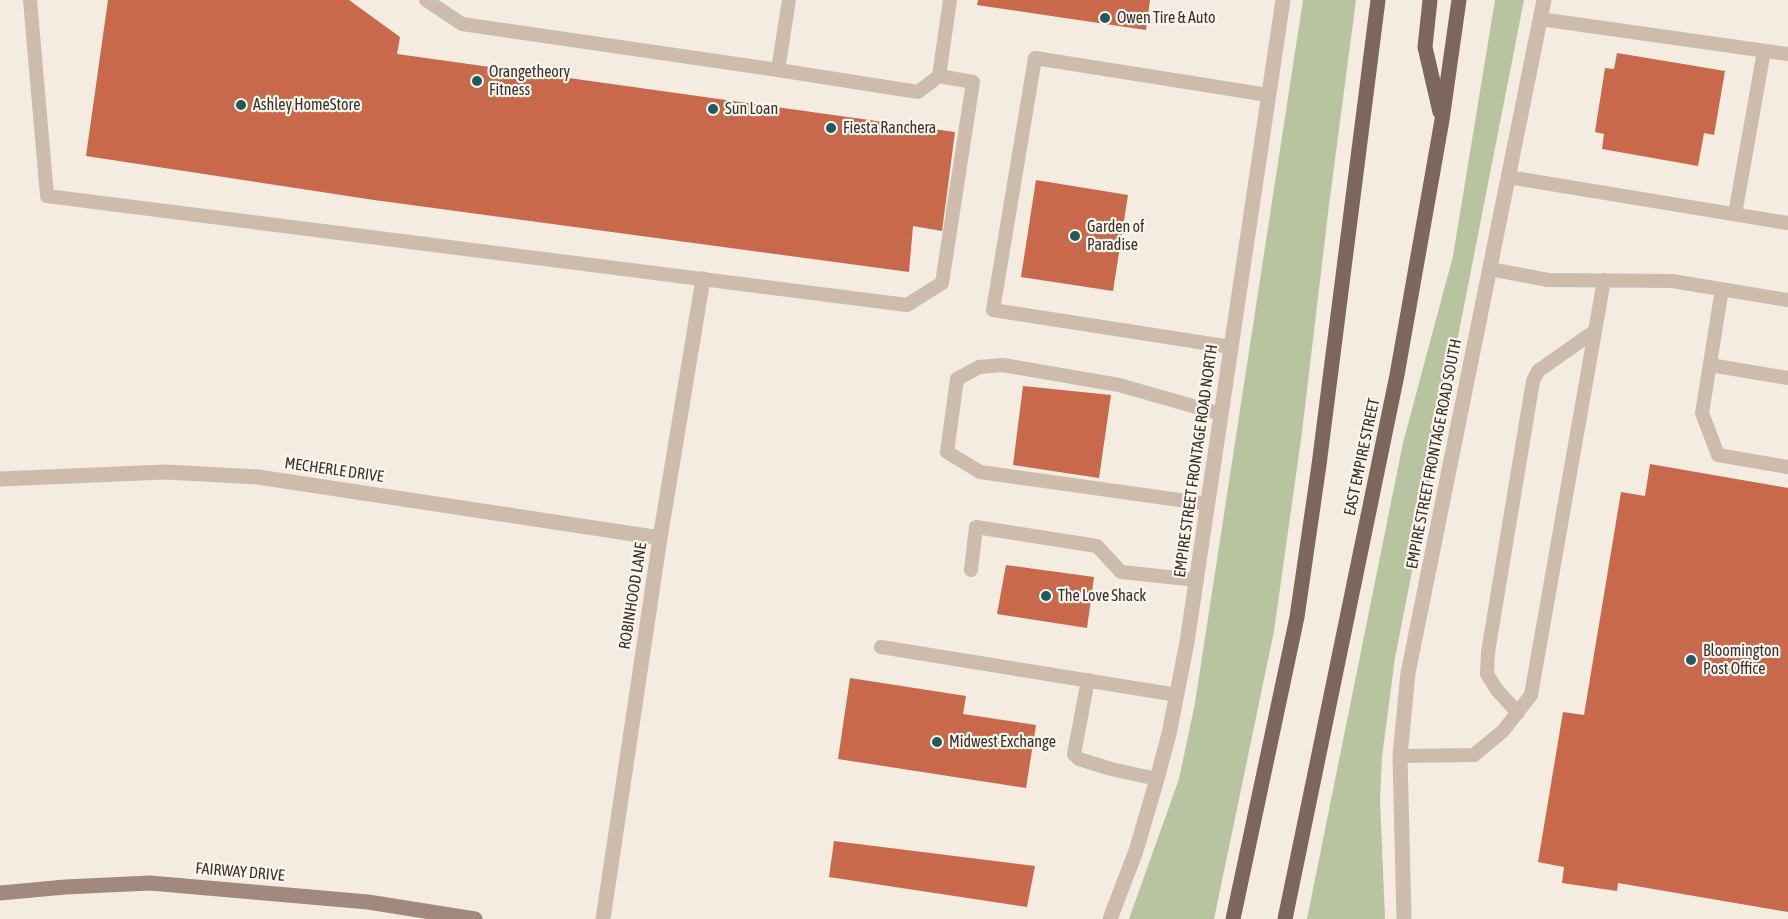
<!DOCTYPE html>
<html>
<head>
<meta charset="utf-8">
<style>
  body { margin:0 }
  canvas { display:block; background:#f4ebe1 }
</style>
</head>
<body>
<canvas width="1788" height="919"></canvas>
<script>
const ctx = document.querySelector('canvas').getContext('2d');
ctx.lineJoin = 'round';
function fillPath(path, color) {
  ctx.fillStyle = color;
  ctx.fill(path, 'evenodd');
}
function poly(rows) {
  const path = new Path2D();
  for (const r of rows) {
    path.moveTo(r[0], r[1]);
    for (let i = 2; i < r.length; i += 2) path.lineTo(r[i], r[i + 1]);
  }
  return path;
}
function trace(path, color, width, dash) {
  ctx.strokeStyle = color;
  ctx.lineWidth = width;
  ctx.lineCap = dash ? 'butt' : 'round';
  ctx.setLineDash(dash || []);
  ctx.stroke(path);
}
function write(font, color, halo, rows, align = 'center') {
  ctx.font = font + ' "Asap Condensed",sans-serif';
  ctx.lineWidth = 4.5;
  ctx.setLineDash([]);
  ctx.textBaseline = 'middle';
  ctx.strokeStyle = halo;
  ctx.fillStyle = color;
  for (const [text, x, y, turn = 0] of rows) {
    ctx.save();
    ctx.translate(x, y);
    ctx.rotate((+turn || 0) * Math.PI / 180);
    ctx.textAlign = isNaN(turn) ? turn : align;
    if (halo) ctx.strokeText(text, 0, 0);
    ctx.fillText(text, 0, 0);
    ctx.restore();
  }
}
fillPath(poly([
  [1303,0,1356,0,1329,205,1302,432,1274,631,1214,919,1129,919,1179,779,1195,703],
  [1495,0,1524,0,1395,658,1382,757,1380,800,1385,919,1307,919,1403,443,1453,256]
]), '#b8c4a0');
fillPath(poly([
  [108,0,349,0,400,37,397,54,955,132,942,231,913,226,909,272,374,200,86,156],
  [978,0,1150,0,1146,30,977,5],
  [1617,53,1725,71,1714,135,1704,133,1698,166,1602,149,1604,134,1595,132,1605,68,1614,69],
  [1036,180,1128,195,1113,291,1021,277],
  [1023,386,1111,395,1099,478,1013,465],
  [1650,464,1788,488,1788,912,1618,883,1617,891,1562,883,1564,867,1538,862,1563,712,1584,715,1621,492,1645,496],
  [1006,565,1094,577,1087,628,997,614],
  [850,678,966,696,963,714,1036,725,1026,788,838,759],
  [834,841,1035,866,1027,907,829,877]
]), '#c8694b');
trace(poly([
  [30,0,47,196,907,305,942,283,973,82,939,76,918,92,778,70,789,0],
  [426,0,462,24,778,70],
  [1540,19,1788,54],
  [939,76,950,0],
  [1508,177,1788,223],
  [1735,214,1764,51],
  [1490,269,1548,280,1672,281,1788,300],
  [1722,289,1702,413,1718,455,1788,467],
  [1231,347,993,310,1035,58,1268,95],
  [1710,365,1788,378],
  [1208,504,980,472,947,452,957,379,979,367,1003,365,1119,385,1221,414],
  [971,570,976,527,1097,546,1121,572,1197,580],
  [881,647,1177,695],
  [1088,680,1074,754,1079,759,1111,769,1157,779],
  [1518,713,1497,690,1487,674,1488,652,1533,381,1538,371,1595,331],
  [1400,756,1474,755,1503,731,1531,695,1604,280]
]), '#cdbbac', 14);
trace(poly([
  [0,479,165,472,258,477,660,538],
  [603,919,660,538,703,279],
  [1110,919,1136,851,1157,779,1169,734,1187,642,1283,0],
  [1404,919,1400,756,1408,673,1544,0]
]), '#cdbbac', 15);
trace(poly([
  [0,893,65,887,150,883,368,902,475,919]
]), '#a18a7d', 15);
trace(poly([
  [1430,0,1425,47,1440,112],
  [1233,919,1297,617,1319,465,1378,0],
  [1285,919,1397,375,1442,120,1459,0]
]), '#7d675c', 15);
for (const [x, y, r, color] of [
  [1105,18,6,"#1f5a5e"],
  [477,81,6,"#1f5a5e"],
  [241,105,6,"#1f5a5e"],
  [713,109,6,"#1f5a5e"],
  [831,128,6,"#1f5a5e"],
  [1075,236,6,"#1f5a5e"],
  [1046,596,6,"#1f5a5e"],
  [1691,660,6,"#1f5a5e"],
  [937,742,6,"#1f5a5e"]
]) {
  const dot = new Path2D();
  dot.arc(x, y, r, 0, 2 * Math.PI);
  ctx.fillStyle = color;
  ctx.fill(dot);
  trace(dot, '#fbf5ee', 2);
}
write('16px', '#3b302b', '#fbf5ee', [
  ["Owen Tire & Auto",1117,18],
  ["Orangetheory",489,72],
  ["Fitness",489,90],
  ["Ashley HomeStore",253,105],
  ["Sun Loan",725,109],
  ["Fiesta Ranchera",843,128],
  ["Garden of",1087,227],
  ["Paradise",1087,245],
  ["The Love Shack",1058,596],
  ["Bloomington",1703,651],
  ["Post Office",1703,669],
  ["Midwest Exchange",949,742]
], 'left');
write('16px', '#3b302b', '#fbf5ee', [
  ["EMPIRE STREET FRONTAGE ROAD SOUTH",1434,454,-79],
  ["EAST EMPIRE STREET",1362,457,-78],
  ["EMPIRE STREET FRONTAGE ROAD NORTH",1196,461,-82],
  ["MECHERLE DRIVE",334,470,8],
  ["ROBINHOOD LANE",633,596,-81],
  ["FAIRWAY DRIVE",240,872,5]
]);
</script>
</body>
</html>
